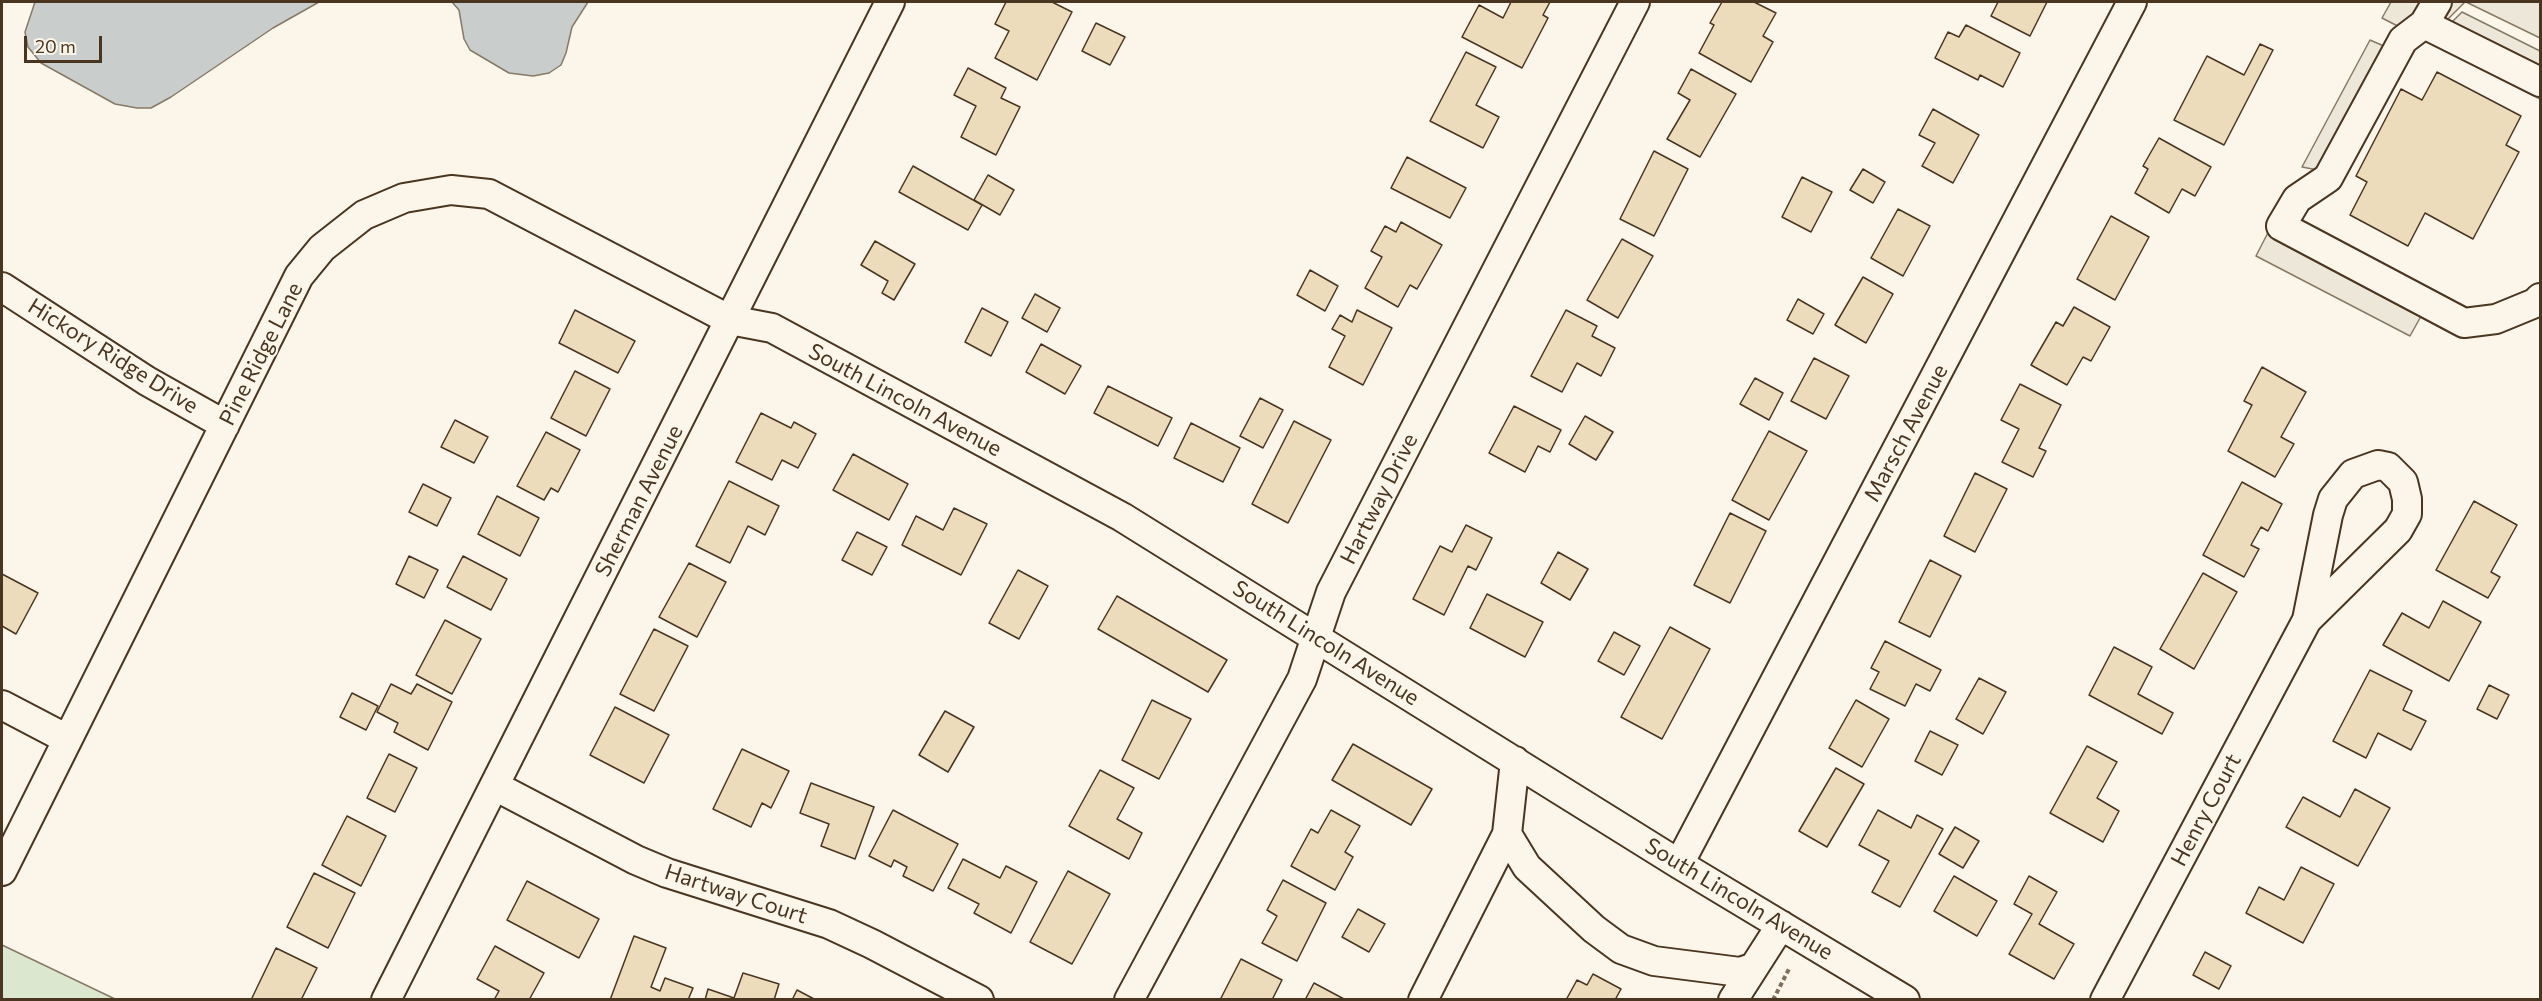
<!DOCTYPE html>
<html>
<head>
<meta charset="utf-8">
<style>
  body { margin:0 }
  #map { position:relative; width:2542px; height:1001px; overflow:hidden; background:#fbf6e9; font-family:Commissioner,sans-serif }
  canvas { display:block }
  .frame { position:absolute; inset:0; border:3px solid #4a3520; pointer-events:none }
  .scale { position:absolute; left:24px; top:36px; width:78px; height:27px; box-sizing:border-box; border:3px solid #4a3520; border-top:0; padding-left:8px; font-size:18px; line-height:21px; white-space:nowrap; color:#4a3520; -webkit-text-stroke:4px #fbf6e9; paint-order:stroke }
</style>
</head>
<body>
<div id="map">
<canvas width="2542" height="1001"></canvas>
<div class="frame"></div>
<div class="scale">20 m</div>
</div>
<script>
const ctx = document.querySelector('canvas').getContext('2d');
ctx.lineJoin = 'round';
function fillPath(path, color) {
  ctx.fillStyle = color;
  ctx.fill(path, 'evenodd');
}
function poly(rows) {
  const path = new Path2D();
  for (const r of rows) {
    path.moveTo(r[0], r[1]);
    for (let i = 2; i < r.length; i += 2) path.lineTo(r[i], r[i + 1]);
  }
  return path;
}
function trace(path, color, width, dash) {
  ctx.strokeStyle = color;
  ctx.lineWidth = width;
  ctx.lineCap = dash ? 'butt' : 'round';
  ctx.setLineDash(dash || []);
  ctx.stroke(path);
}
function write(font, color, halo, rows, align = 'center') {
  ctx.font = font + ' Commissioner,sans-serif';
  ctx.lineWidth = 4.5;
  ctx.setLineDash([]);
  ctx.textBaseline = 'middle';
  ctx.strokeStyle = halo;
  ctx.fillStyle = color;
  for (const [text, x, y, turn = 0] of rows) {
    ctx.save();
    ctx.translate(x, y);
    ctx.rotate((+turn || 0) * Math.PI / 180);
    ctx.textAlign = isNaN(turn) ? turn : align;
    if (halo) ctx.strokeText(text, 0, 0);
    ctx.fillText(text, 0, 0);
    ctx.restore();
  }
}
const green = poly([
  [2,945,115,999,2,999,2,945]
]);
fillPath(green, '#dce7d0');
trace(green, '#887966', 1.5);
const parking = poly([
  [2391,2,2465,2,2447,20,2452,22,2462,12,2540,51,2540,99,2382,18,2391,2],
  [2466,2,2540,2,2540,38,2466,2],
  [2370,40,2386,47,2323,171,2302,167,2370,40],
  [2276,217,2430,300,2410,336,2256,256,2276,217]
]);
fillPath(parking, '#ede7d9');
trace(parking, '#887966', 1.5);
const water = poly([
  [35,2,319,2,273,28,171,97,151,108,137,108,115,104,41,63,28,47,25,32,35,2],
  [452,2,588,2,572,27,566,53,561,65,549,73,533,76,509,73,470,50,464,39,459,10,452,2]
]);
fillPath(water, '#c9cecd');
trace(water, '#887966', 1.5);
const building = poly([
  [1006,2,1052,2,1072,12,1037,80,995,58,1009,31,995,24,1006,2],
  [1511,2,1550,2,1543,15,1548,18,1522,68,1462,37,1479,5,1503,18,1511,2],
  [1722,2,1754,2,1776,13,1763,36,1773,42,1751,82,1699,53,1714,25,1710,23,1722,2],
  [1998,2,2047,2,2030,36,1991,16,1998,2],
  [1096,23,1125,37,1110,65,1082,51,1096,23],
  [1966,25,2020,53,2003,87,1980,75,1978,80,1935,58,1948,32,1959,37,1966,25],
  [2260,44,2273,50,2224,145,2174,120,2207,56,2244,75,2260,44],
  [1466,52,1496,67,1476,105,1499,117,1483,148,1430,121,1466,52],
  [968,68,1006,88,1001,98,1020,107,996,155,961,137,976,106,954,95,968,68],
  [1691,69,1736,94,1700,157,1667,139,1690,100,1678,93,1691,69],
  [2437,72,2521,116,2506,145,2519,152,2473,239,2425,213,2408,246,2350,215,2367,182,2356,176,2401,89,2422,100,2437,72],
  [1933,109,1979,135,1953,183,1922,166,1935,143,1919,135,1933,109],
  [2159,138,2211,167,2195,196,2182,189,2169,213,2135,193,2148,169,2143,166,2159,138],
  [1654,151,1688,169,1654,236,1620,219,1654,151],
  [1407,157,1466,188,1450,218,1391,188,1407,157],
  [913,166,982,205,968,230,899,192,913,166],
  [1863,169,1885,182,1873,203,1850,190,1863,169],
  [988,175,1014,190,1000,215,974,200,988,175],
  [1802,177,1832,192,1811,232,1782,217,1802,177],
  [1898,209,1930,226,1903,276,1871,258,1898,209],
  [2111,216,2149,237,2115,300,2077,279,2111,216],
  [1401,222,1442,245,1417,289,1410,285,1398,307,1365,288,1382,257,1371,251,1385,226,1396,232,1401,222],
  [1622,239,1653,256,1618,318,1587,300,1622,239],
  [875,241,915,264,894,300,882,293,888,281,861,265,875,241],
  [1310,270,1338,286,1325,311,1297,295,1310,270],
  [1863,277,1893,294,1866,343,1835,325,1863,277],
  [1035,294,1060,308,1047,332,1022,318,1035,294],
  [1798,299,1824,314,1813,334,1787,320,1798,299],
  [2074,307,2110,327,2091,361,2083,357,2067,385,2031,365,2056,322,2063,326,2074,307],
  [982,308,1008,322,991,356,965,342,982,308],
  [575,310,635,341,618,373,559,343,575,310],
  [1357,310,1392,328,1363,385,1329,367,1345,336,1332,329,1340,315,1352,322,1357,310],
  [1566,310,1597,326,1592,336,1615,348,1601,376,1577,363,1562,392,1531,376,1566,310],
  [1041,344,1081,366,1065,394,1026,372,1041,344],
  [1814,358,1849,376,1826,419,1791,401,1814,358],
  [2262,367,2306,392,2281,437,2294,444,2275,477,2228,451,2252,405,2244,401,2262,367],
  [575,371,610,389,586,436,551,418,575,371],
  [1755,378,1783,393,1769,420,1740,404,1755,378],
  [2020,384,2061,405,2039,448,2046,451,2033,477,2002,462,2019,429,2001,420,2020,384],
  [1108,386,1172,418,1158,446,1094,413,1108,386],
  [1260,398,1283,410,1263,448,1240,436,1260,398],
  [1514,406,1561,430,1550,452,1538,446,1525,472,1489,453,1514,406],
  [761,413,791,428,794,422,816,434,798,468,782,460,772,480,736,462,761,413],
  [1585,416,1613,432,1596,460,1569,444,1585,416],
  [455,420,488,437,474,463,441,447,455,420],
  [1294,421,1331,440,1288,523,1252,504,1294,421],
  [1191,423,1240,448,1223,482,1174,458,1191,423],
  [1769,431,1807,451,1769,520,1732,500,1769,431],
  [546,432,580,450,558,492,551,488,544,500,517,486,546,432],
  [853,454,908,484,889,520,833,490,853,454],
  [1975,473,2007,489,1975,552,1944,536,1975,473],
  [729,481,779,506,765,535,748,526,730,563,696,546,729,481],
  [2242,482,2282,504,2268,531,2261,527,2251,545,2259,549,2244,577,2203,555,2242,482],
  [423,484,451,498,437,526,409,512,423,484],
  [497,496,539,518,520,556,478,534,497,496],
  [2474,501,2517,525,2491,572,2500,577,2488,598,2436,570,2474,501],
  [954,508,987,524,961,575,902,545,916,516,943,530,954,508],
  [1730,513,1766,531,1730,603,1694,585,1730,513],
  [1466,525,1492,538,1476,570,1468,566,1444,615,1413,599,1440,546,1452,552,1466,525],
  [857,532,887,547,872,575,842,560,857,532],
  [1558,552,1588,569,1570,600,1541,583,1558,552],
  [409,556,438,570,424,598,396,584,409,556],
  [463,556,507,579,491,610,447,587,463,556],
  [1930,560,1961,576,1930,637,1899,622,1930,560],
  [689,563,726,582,697,637,659,617,689,563],
  [1018,570,1048,586,1019,639,989,623,1018,570],
  [2203,573,2237,592,2194,669,2160,649,2203,573],
  [2,574,38,593,16,634,2,626,2,574],
  [1487,594,1543,622,1525,657,1470,628,1487,594],
  [1117,596,1227,660,1208,692,1098,629,1117,596],
  [2443,601,2481,622,2449,681,2383,645,2402,613,2429,628,2443,601],
  [445,620,481,639,452,694,416,675,445,620],
  [1670,627,1710,649,1662,739,1621,717,1670,627],
  [654,629,688,646,654,711,620,694,654,629],
  [1614,632,1640,646,1624,675,1598,661,1614,632],
  [1885,641,1941,670,1930,691,1916,684,1905,706,1870,689,1879,672,1871,668,1885,641],
  [2114,647,2152,667,2138,694,2173,713,2162,734,2089,695,2114,647],
  [2370,670,2412,691,2403,710,2426,721,2411,750,2378,733,2366,758,2333,741,2370,670],
  [1979,678,2006,692,1983,734,1956,719,1979,678],
  [391,684,411,694,417,684,452,702,428,750,394,732,398,723,377,712,391,684],
  [2489,685,2509,695,2497,719,2477,709,2489,685],
  [352,693,378,706,366,730,340,717,352,693],
  [1152,700,1191,719,1159,779,1122,760,1152,700],
  [1856,700,1889,719,1862,767,1829,748,1856,700],
  [615,707,669,735,644,783,590,755,615,707],
  [945,711,974,727,948,772,919,755,945,711],
  [1930,731,1958,745,1942,775,1915,761,1930,731],
  [1353,744,1432,789,1411,825,1332,780,1353,744],
  [2087,746,2117,762,2097,798,2119,811,2103,842,2050,813,2087,746],
  [742,749,789,771,771,808,762,803,751,827,713,809,742,749],
  [389,754,417,768,395,812,367,798,389,754],
  [1836,768,1864,784,1827,847,1799,831,1836,768],
  [1100,770,1134,788,1117,819,1142,833,1129,859,1069,826,1100,770],
  [811,783,874,807,855,859,821,846,829,824,800,813,811,783],
  [2355,789,2390,808,2358,866,2286,827,2303,797,2340,817,2355,789],
  [893,810,958,844,933,891,903,876,907,867,894,860,891,867,869,856,893,810],
  [1331,810,1360,826,1345,852,1353,857,1335,890,1291,866,1311,829,1318,833,1331,810],
  [1878,810,1911,828,1917,815,1943,829,1900,907,1872,892,1889,861,1859,845,1878,810],
  [347,816,386,836,361,886,322,865,347,816],
  [1955,827,1979,841,1963,868,1939,854,1955,827],
  [963,859,1000,878,1006,866,1037,882,1011,933,974,913,979,904,948,888,963,859],
  [2301,867,2334,884,2303,943,2246,913,2259,887,2284,900,2301,867],
  [1068,871,1110,894,1072,964,1030,942,1068,871],
  [314,873,355,893,328,948,287,927,314,873],
  [1954,876,1997,901,1977,936,1934,911,1954,876],
  [2029,876,2057,892,2039,924,2074,944,2054,979,2009,954,2032,914,2014,904,2029,876],
  [1283,880,1326,903,1297,961,1262,943,1277,916,1267,910,1283,880],
  [527,881,599,919,579,958,507,920,527,881],
  [1358,909,1385,924,1369,952,1342,937,1358,909],
  [634,936,666,948,651,987,660,991,665,978,693,988,688,1000,610,1000,634,936],
  [495,946,544,973,529,1000,494,1000,499,991,477,979,495,946],
  [276,948,317,968,301,1000,251,1000,276,948],
  [2205,952,2231,966,2219,989,2193,975,2205,952],
  [1241,959,1282,980,1272,1000,1220,1000,1241,959],
  [743,973,779,984,774,1000,705,1000,708,989,734,998,743,973],
  [1593,974,1621,989,1615,1000,1566,1000,1577,980,1587,985,1593,974],
  [1314,983,1344,999,1344,1000,1305,1000,1314,983],
  [797,990,816,1000,792,1000,797,990]
]);
fillPath(building, '#ecdcbc');
trace(building, '#4a3520', 1.5);
const minor = poly([
  [2437,2,2424,24,2403,40,2328,178,2297,199,2281,226,2464,323,2496,319,2535,303,2540,298],
  [2424,24,2540,82],
  [2,287,147,381,225,425],
  [2,705,67,739],
  [495,786,636,860,667,873,829,924,872,944,979,1000],
  [1507,834,1527,867,1594,929,1621,949,1654,961,1740,972,1752,968],
  [1679,864,2132,2],
  [2,871,299,276,322,248,364,215,404,198,451,190,489,194,730,320,772,328,1122,517,1679,864,1905,1000],
  [386,1000,890,2],
  [1129,1000,1302,679,1331,592,1635,2],
  [1423,1000,1507,834,1515,761],
  [1733,1000,1781,925],
  [2105,1000,2307,620,2328,515,2333,499,2353,474,2378,465,2388,467,2403,482,2407,499,2407,514,2398,530,2307,620]
]);
trace(minor, '#4a3520', 32);
trace(poly([
  [1773,1000,1790,967]
]), '#7f6f5c', 4, [4.5, 3]);
trace(minor, '#fbf6e9', 28);
write('22px', '#4a3520', '#fbf6e9', [
  ["Pine Ridge Lane",261,354,-63],
  ["Hickory Ridge Drive",113,356,32],
  ["South Lincoln Avenue",905,400,28],
  ["Marsch Avenue",1906,433,-62],
  ["Hartway Drive",1379,499,-63],
  ["Sherman Avenue",639,501,-63],
  ["South Lincoln Avenue",1326,643,32],
  ["Henry Court",2206,810,-62],
  ["Hartway Court",736,894,18],
  ["South Lincoln Avenue",1739,899,31]
]);
</script>
</body>
</html>
